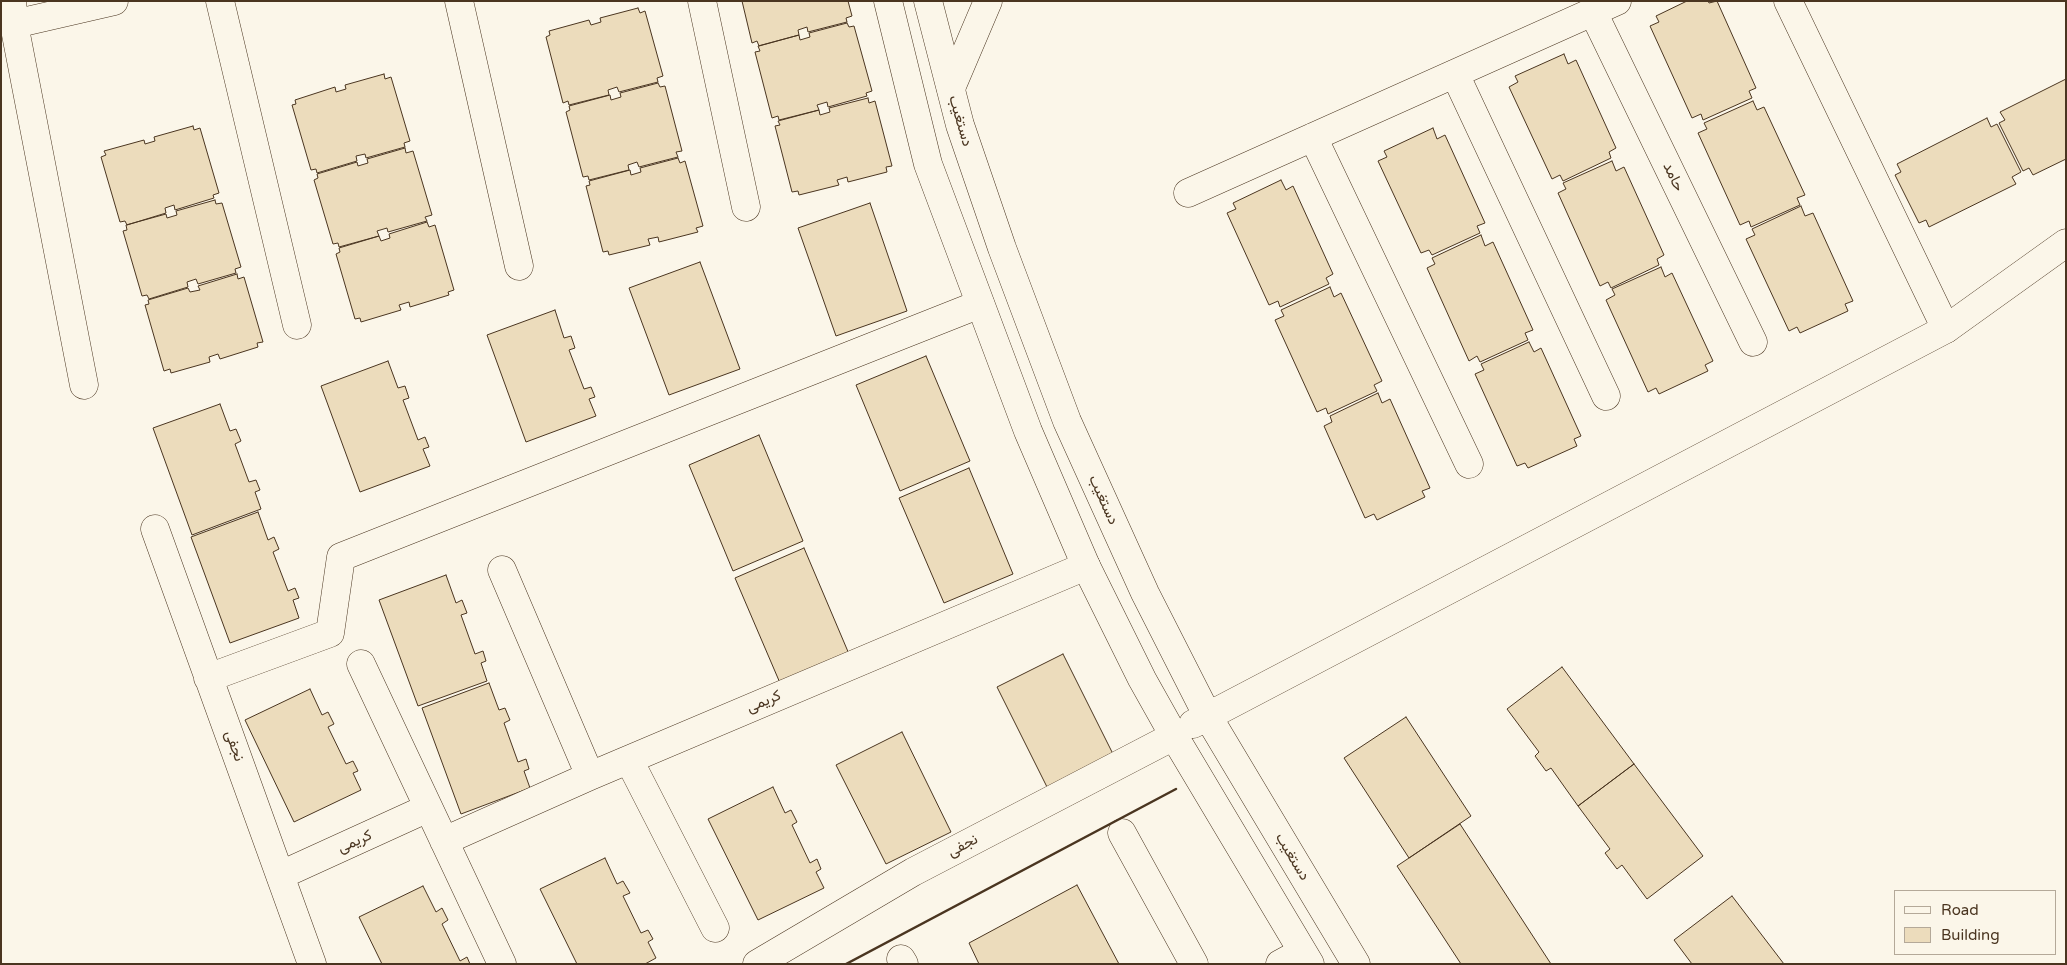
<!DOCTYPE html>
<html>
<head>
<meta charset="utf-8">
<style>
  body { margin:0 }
  #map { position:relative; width:2067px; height:965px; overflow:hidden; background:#fbf6e9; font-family:"Varela Round",sans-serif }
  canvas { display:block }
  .frame { position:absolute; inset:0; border:2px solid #4a3520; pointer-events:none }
  .legend { position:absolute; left:1894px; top:890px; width:162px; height:65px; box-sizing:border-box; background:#fbf6e9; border:1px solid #b4a999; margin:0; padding:6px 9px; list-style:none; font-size:15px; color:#4a3520 }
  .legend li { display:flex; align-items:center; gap:10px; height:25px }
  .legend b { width:25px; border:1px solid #b4a999 }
</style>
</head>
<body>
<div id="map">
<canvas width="2067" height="965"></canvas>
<div class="frame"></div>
<ul class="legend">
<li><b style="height:6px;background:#fbf6e9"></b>Road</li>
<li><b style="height:14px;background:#ecdcbc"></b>Building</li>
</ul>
</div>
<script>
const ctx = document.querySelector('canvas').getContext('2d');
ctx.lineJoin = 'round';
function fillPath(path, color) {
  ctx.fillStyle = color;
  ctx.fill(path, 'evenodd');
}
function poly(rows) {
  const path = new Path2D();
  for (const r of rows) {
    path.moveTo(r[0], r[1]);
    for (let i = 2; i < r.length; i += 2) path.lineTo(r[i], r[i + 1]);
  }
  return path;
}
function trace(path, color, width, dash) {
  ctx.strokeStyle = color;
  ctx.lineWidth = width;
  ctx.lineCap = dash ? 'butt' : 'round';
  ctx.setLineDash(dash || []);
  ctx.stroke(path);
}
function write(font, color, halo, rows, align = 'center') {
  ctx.font = font + ' "Varela Round",Vazirmatn,sans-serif';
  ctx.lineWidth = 4;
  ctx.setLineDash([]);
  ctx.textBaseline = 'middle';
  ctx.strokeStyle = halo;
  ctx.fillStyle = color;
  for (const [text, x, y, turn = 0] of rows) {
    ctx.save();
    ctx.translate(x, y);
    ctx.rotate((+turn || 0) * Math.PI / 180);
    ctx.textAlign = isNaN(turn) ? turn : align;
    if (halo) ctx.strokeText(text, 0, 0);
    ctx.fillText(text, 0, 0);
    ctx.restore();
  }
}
const building = poly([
  [742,1,848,1,852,16,846,18,847,22,808,32,807,27,798,30,799,35,759,46,757,41,752,43,742,1],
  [1687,1,1708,1,1709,3,1717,1,1756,88,1749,91,1752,98,1703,120,1701,114,1692,118,1650,26,1659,22,1656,16,1687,1],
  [638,8,640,13,645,11,663,76,657,78,658,82,619,92,617,87,608,90,609,95,569,105,568,101,563,103,546,37,550,35,549,31,589,20,591,25,601,22,600,18,638,8],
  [847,23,849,27,854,26,872,91,866,93,867,96,828,107,827,102,817,105,819,110,779,120,778,116,772,118,755,52,760,51,758,46,799,35,800,40,810,37,809,33,847,23],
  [1564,54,1568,64,1576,60,1616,148,1609,152,1611,158,1563,181,1560,175,1552,179,1509,87,1518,82,1515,76,1564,54],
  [384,74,385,79,391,77,410,141,404,143,405,147,366,158,365,154,356,156,357,161,317,173,316,169,311,170,292,105,296,104,295,100,335,87,336,92,346,89,345,85,384,74],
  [2066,79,2066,159,2033,175,2029,168,2023,171,1999,123,2005,120,2000,112,2066,79],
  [658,83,660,87,665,86,682,151,676,152,678,157,639,167,637,162,628,165,629,170,589,180,588,176,583,177,566,112,570,110,569,106,610,95,611,100,621,97,620,93,658,83],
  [868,98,869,103,875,101,892,166,886,167,887,172,848,182,847,177,837,180,839,185,799,195,798,191,792,192,775,126,780,125,778,121,819,110,820,115,830,112,829,108,868,98],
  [1753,101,1757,110,1764,107,1805,195,1797,198,1800,205,1751,227,1749,221,1740,225,1698,133,1707,129,1704,123,1753,101],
  [1987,118,1991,127,1997,124,2021,172,2012,177,2016,184,1929,227,1926,220,1919,223,1895,175,1901,172,1897,164,1987,118],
  [193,126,194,130,200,128,219,193,213,195,214,198,175,210,174,205,165,208,166,213,127,225,125,221,120,222,101,157,106,155,104,151,144,140,145,144,155,141,154,137,193,126],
  [1433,128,1437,139,1445,135,1485,223,1477,226,1480,233,1432,255,1429,250,1421,253,1378,161,1387,157,1384,151,1433,128],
  [405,148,406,153,413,151,432,215,425,217,427,221,388,232,387,228,377,231,379,236,339,247,338,243,333,244,314,180,318,178,317,174,357,162,358,166,368,163,367,159,405,148],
  [678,158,680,163,685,161,703,226,696,228,698,232,659,242,658,237,648,239,650,245,609,255,608,251,603,252,586,186,590,185,589,181,630,170,631,175,641,172,640,168,678,158],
  [1612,161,1616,171,1624,167,1664,255,1657,259,1659,265,1611,288,1608,282,1600,286,1558,193,1566,189,1563,183,1612,161],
  [1281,180,1286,190,1293,186,1333,274,1326,278,1329,284,1280,307,1278,301,1269,305,1227,213,1236,209,1233,203,1281,180],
  [215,200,216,204,222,203,241,267,235,269,236,273,198,284,196,279,187,282,188,287,149,299,147,295,142,296,123,231,127,230,126,225,166,214,167,218,177,215,176,211,215,200],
  [870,203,907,311,836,336,798,228,870,203],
  [1801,206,1805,216,1813,213,1853,301,1845,304,1848,311,1800,333,1797,327,1789,331,1746,239,1755,235,1752,229,1801,206],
  [427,222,429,227,435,225,454,290,448,292,449,295,410,307,409,302,399,305,401,310,361,322,360,318,355,319,336,254,340,252,339,248,379,236,381,241,390,238,389,234,427,222],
  [1481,235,1485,246,1493,242,1533,330,1525,333,1528,340,1480,362,1477,356,1469,361,1427,268,1435,264,1432,258,1481,235],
  [700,262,740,369,669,395,629,288,700,262],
  [1661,267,1665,277,1672,273,1713,361,1705,365,1708,371,1659,394,1656,388,1648,392,1606,300,1615,295,1612,289,1661,267],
  [237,274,238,279,244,277,263,342,257,343,258,347,220,359,218,354,209,357,210,362,171,373,170,369,164,371,145,305,149,304,148,300,188,288,190,292,200,290,198,286,237,274],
  [1330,287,1334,297,1341,293,1382,381,1374,385,1377,391,1328,414,1326,408,1317,412,1275,320,1284,316,1281,310,1330,287],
  [555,310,564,338,571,336,575,348,569,350,584,389,591,387,595,397,589,399,596,416,526,442,487,335,555,310],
  [1529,342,1534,352,1541,348,1581,436,1574,439,1577,446,1528,468,1525,463,1517,466,1475,374,1484,370,1481,364,1529,342],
  [926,356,970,461,900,491,856,385,926,356],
  [388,361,398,388,405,386,409,398,403,400,418,440,425,437,429,447,423,449,430,466,360,492,321,386,388,361],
  [1378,393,1382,403,1390,399,1430,488,1422,491,1425,497,1377,520,1374,514,1365,518,1324,426,1332,422,1330,416,1378,393],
  [220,404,230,431,236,429,241,441,235,444,249,482,256,480,260,490,255,492,261,509,192,535,153,428,220,404],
  [759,435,803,541,733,571,689,465,759,435],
  [969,468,1013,574,944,603,899,498,969,468],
  [258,512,268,540,274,537,279,549,273,552,288,591,295,588,299,598,293,600,299,618,230,643,191,537,258,512],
  [804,548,849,654,780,683,735,578,804,548],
  [446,575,456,603,462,600,467,613,461,615,475,654,483,651,486,661,481,663,487,681,418,706,379,600,446,575],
  [1063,654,1113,754,1047,787,997,687,1063,654],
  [1562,667,1634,764,1578,806,1551,768,1546,771,1535,756,1539,752,1507,709,1562,667],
  [489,683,499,710,505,708,510,720,504,723,518,762,526,759,529,769,524,771,530,788,461,814,422,708,489,683],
  [310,689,322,715,328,712,334,724,328,727,346,764,353,761,358,771,353,773,361,790,294,822,245,720,310,689],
  [1406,717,1471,816,1409,858,1344,758,1406,717],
  [902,732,951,832,886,864,836,765,902,732],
  [1634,764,1703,856,1647,899,1622,865,1617,869,1605,853,1610,849,1578,806,1634,764],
  [773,787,785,813,791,810,797,822,792,825,810,863,817,859,821,869,816,872,824,888,758,920,708,819,773,787],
  [1460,824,1551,964,1461,964,1397,866,1460,824],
  [605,858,617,884,623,881,630,893,623,896,641,933,648,930,653,939,648,942,656,958,645,964,577,964,540,889,605,858],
  [1077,885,1119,964,979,964,969,943,1077,885],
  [423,886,436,912,442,908,448,920,442,924,460,961,467,957,470,964,382,964,359,917,423,886],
  [1732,896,1784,964,1692,964,1674,940,1732,896]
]);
fillPath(building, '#ecdcbc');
trace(building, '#4a3520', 1);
const minor = poly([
  [12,1,14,24,84,385],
  [220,1,297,325],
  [459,1,519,266],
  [702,1,746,207],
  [1788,1,1946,329],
  [1593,12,1753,342],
  [14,24,114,1],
  [1455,74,1606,396],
  [951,88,988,1],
  [1313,137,1469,464],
  [1188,193,1617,1],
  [155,529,312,964],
  [502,570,590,776],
  [361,664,502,964],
  [208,678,330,633,341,557,980,304],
  [629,760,715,928],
  [1122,833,1194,964],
  [444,841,590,776,1086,566],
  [281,875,428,808],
  [901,959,904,964],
  [757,964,913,872,1174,736],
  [1280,964,1302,952]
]);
const tertiary = poly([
  [888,1,928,164,1028,431,1086,566,1142,679,1174,736,1310,964],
  [928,1,960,125,1002,248,1067,421,1145,593,1207,715,1356,964],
  [1193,724,1946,329,2066,243]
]);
trace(minor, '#4a3520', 29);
trace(tertiary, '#4a3520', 29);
trace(minor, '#fbf6e9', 28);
trace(tertiary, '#fbf6e9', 28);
trace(poly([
  [846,964,1176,789]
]), '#4a3520', 2.5);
write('15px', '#4a3520', '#fbf6e9', [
  ["دستغیب",960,121,74],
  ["حامد",1673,177,64],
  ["دستغیب",1103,500,66],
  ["کریمی",764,702,-23],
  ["نجفی",234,746,70],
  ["کریمی",355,842,-24],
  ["نجفی",963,846,-28],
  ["دستغیب",1292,857,59]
]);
</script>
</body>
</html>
